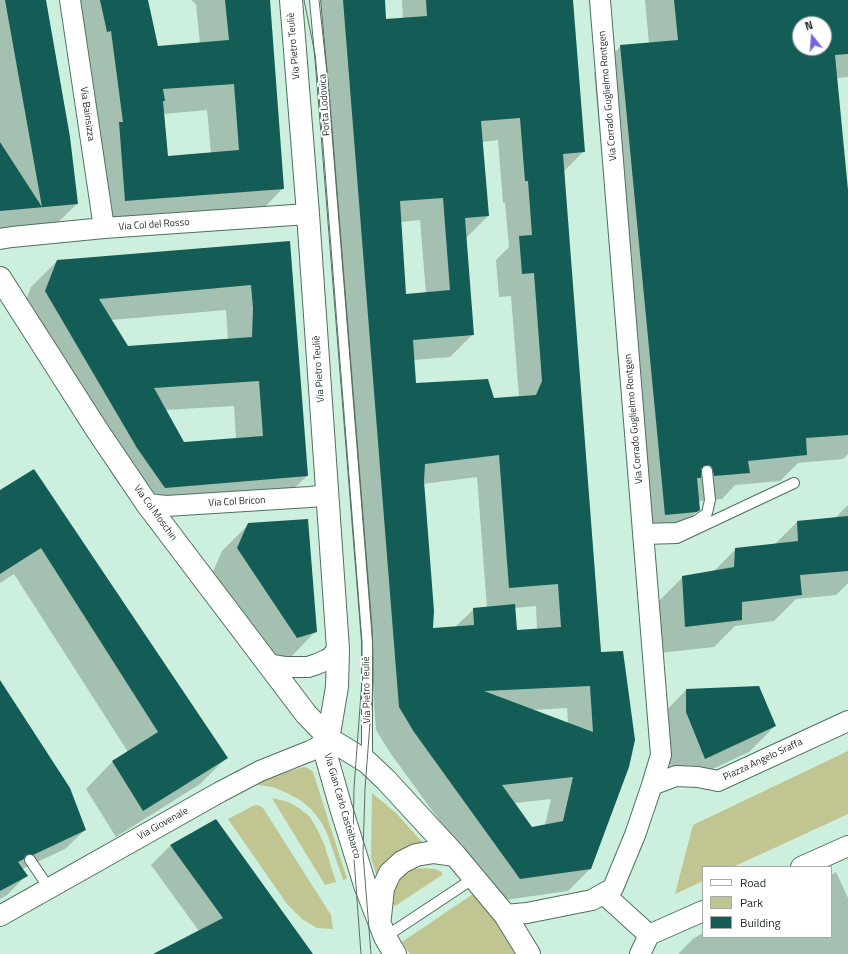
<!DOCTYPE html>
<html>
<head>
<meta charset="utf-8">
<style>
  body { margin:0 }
  #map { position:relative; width:848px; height:954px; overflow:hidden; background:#ccf0dd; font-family:"Titillium Web",sans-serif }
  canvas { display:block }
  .legend { position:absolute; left:702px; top:866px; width:130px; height:72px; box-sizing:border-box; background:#fff; border:1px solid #a5aaa7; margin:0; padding:5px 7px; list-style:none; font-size:12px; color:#1e2b24 }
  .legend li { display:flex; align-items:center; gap:8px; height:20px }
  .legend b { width:20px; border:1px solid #a5aaa7 }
  .north { position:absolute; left:792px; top:16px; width:40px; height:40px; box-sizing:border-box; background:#fff; border:1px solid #a5aaa7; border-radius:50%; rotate:343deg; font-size:11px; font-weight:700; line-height:16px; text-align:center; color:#1e2b24 }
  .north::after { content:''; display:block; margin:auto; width:14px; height:18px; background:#7266e0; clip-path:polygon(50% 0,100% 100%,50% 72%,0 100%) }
</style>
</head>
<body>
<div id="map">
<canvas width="848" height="954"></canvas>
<ul class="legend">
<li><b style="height:5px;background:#fff"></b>Road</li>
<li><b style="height:11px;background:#c0c592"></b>Park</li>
<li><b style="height:11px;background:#145c56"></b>Building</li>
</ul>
<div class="north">N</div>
</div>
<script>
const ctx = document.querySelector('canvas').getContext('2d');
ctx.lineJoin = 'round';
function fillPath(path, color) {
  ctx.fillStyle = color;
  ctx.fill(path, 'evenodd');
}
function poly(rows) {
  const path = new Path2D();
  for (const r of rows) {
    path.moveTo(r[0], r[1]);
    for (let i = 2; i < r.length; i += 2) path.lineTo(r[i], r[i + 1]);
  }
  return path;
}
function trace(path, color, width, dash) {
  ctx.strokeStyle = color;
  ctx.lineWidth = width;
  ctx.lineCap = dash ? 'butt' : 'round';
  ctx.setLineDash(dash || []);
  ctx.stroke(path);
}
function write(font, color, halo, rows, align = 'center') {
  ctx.font = font + ' "Titillium Web",sans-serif';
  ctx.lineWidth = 4;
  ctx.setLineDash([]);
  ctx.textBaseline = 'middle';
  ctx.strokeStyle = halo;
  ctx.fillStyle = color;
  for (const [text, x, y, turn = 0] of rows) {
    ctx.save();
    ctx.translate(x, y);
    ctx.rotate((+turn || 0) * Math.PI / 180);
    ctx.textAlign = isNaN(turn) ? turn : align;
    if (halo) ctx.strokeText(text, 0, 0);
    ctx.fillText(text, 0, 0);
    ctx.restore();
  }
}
fillPath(poly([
  [848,751,848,814,733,867,703,867,703,881,675,894,693,825],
  [304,767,308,768,313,772,347,879,343,880,328,836,322,823,311,809,300,800,287,793,272,787,258,785,255,781],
  [372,793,396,813,422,842,423,845,406,848,395,853,387,860,381,871,378,880,371,858],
  [272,798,288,802,299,808,310,817,318,831,324,844,336,882,325,885],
  [258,805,263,808,331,915,333,929,317,928,302,919,287,904,228,819,253,806],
  [425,868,435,869,442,872,442,875,395,906,393,904,394,889,399,881,406,873,415,869],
  [473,894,494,919,515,954,410,954,402,942]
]), '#c0c592');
fillPath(poly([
  [0,0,45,0,77,204,50,230,0,235],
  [68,0,147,0,157,47,200,44,196,4,191,0,269,0,283,188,257,215,99,227],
  [207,110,211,153,167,157,163,114],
  [319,0,384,0,386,20,403,19,402,0,572,0,584,151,563,172,601,653,591,868,568,891,498,901,391,754,376,730],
  [498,140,503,203,505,203,509,247,496,260,499,297,511,296,519,397,494,399,415,384,413,360,450,357,473,334,466,238,488,216,482,142],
  [420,220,426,293,405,295,400,222],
  [477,477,487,608,474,609,455,627,432,629,423,484],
  [536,606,537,630,516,632,514,608],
  [567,708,568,724,531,710],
  [551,799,545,825,532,828,515,803],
  [645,0,848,0,848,77,836,78,848,202,848,454,843,459,798,463,780,481,735,485,722,499,699,501,699,509,673,536,638,541,594,73,621,46,649,44],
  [800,24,824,24,824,48,800,48],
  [289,242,307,476,281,501,140,513,113,476,20,317,31,287,57,261],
  [226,310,228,340,127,347,111,320],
  [234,406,236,439,184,443,165,410],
  [0,492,226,758,200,784,116,837,86,789,112,762,128,752,14,574,0,583],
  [848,505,848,583,836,595,796,599,774,621,735,626,714,647,659,653,656,604,683,577,713,572,736,549,775,544,798,521,835,518],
  [249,524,316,631,290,658,271,664,211,576,222,551],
  [686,690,775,726,749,752,678,785,660,739,660,717],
  [0,691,85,830,65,849,22,869,26,876,7,895,0,899],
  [170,846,311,954,155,954,199,931,151,865],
  [836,872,848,898,848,954,678,954,694,938,703,933,703,937,831,937,831,875]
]), '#0003');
fillPath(poly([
  [5,0,46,0,70,137,78,204,0,211,0,142,42,207],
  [100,0,148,0,158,46,229,40,225,0,270,0,284,189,125,201,119,122,123,122,111,31,107,32],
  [234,84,239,150,168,156,163,101,165,101,163,89],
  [343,0,385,0,386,19,427,16,426,0,573,0,585,152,563,154,601,652,623,651,635,740,629,767,591,869,520,879,414,732,399,707],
  [520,118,525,181,528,181,532,235,519,236,522,274,534,273,542,381,536,395,494,398,488,379,416,383,413,340,474,335,465,218,489,216,481,121],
  [443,198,450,290,406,294,400,201],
  [499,455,509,588,558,584,561,627,517,630,515,604,473,608,474,625,433,628,434,611,424,481,425,464],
  [590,686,593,732,484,691],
  [573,777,563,821,532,827,502,785],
  [674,0,848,0,848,54,835,55,848,190,848,435,806,438,807,455,748,461,750,473,714,476,712,467,709,465,704,466,701,469,701,478,697,478,700,510,697,512,665,515,620,45,678,40],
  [800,24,824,24,824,48,800,48],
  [290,241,308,476,165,488,137,448,45,291,57,260],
  [251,285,253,308,252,337,128,346,99,299],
  [259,381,263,436,184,442,154,388],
  [34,469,228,758,143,811,112,761,158,732,41,548,0,574,0,490],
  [848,516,848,571,800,575,802,595,742,602,742,620,685,627,682,576,734,567,735,548,798,541,797,521],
  [308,519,317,632,297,638,237,548,248,523],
  [0,680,70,788,86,830,33,855,30,854,26,855,24,859,18,862,28,876,0,891],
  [759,686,776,726,705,759,686,712,686,689],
  [216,819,313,954,153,954,223,918,170,845]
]), '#145c56');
const service = poly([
  [315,0,321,65,367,641,367,762],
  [642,529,677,528,696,521,707,513,710,500,707,471],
  [643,539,677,538,794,483],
  [30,860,49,888],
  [385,937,474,878]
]);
const minor = poly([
  [70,0,104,228],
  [0,239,12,237,104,228,308,214],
  [147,504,166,506,310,497,327,495],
  [268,664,286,667,308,667,317,664,326,660,331,657,338,649],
  [652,785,676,776,698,777,718,781,848,721],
  [801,867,848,846],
  [604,894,649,935],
  [505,915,527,913,592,900,613,888,635,835,652,785,661,755,600,0],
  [0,916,220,792,260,771,310,751,318,747,327,737],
  [649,935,703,911],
  [640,954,649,935]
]);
const secondary = poly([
  [291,0,308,214,338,649,337,687,330,728,325,743,325,752,341,808,365,885,385,937,395,954],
  [0,278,97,430,147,504,306,714,331,740,367,762,386,780,455,855,505,915,529,954],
  [380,917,383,888,390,873,402,862,416,855,434,852,455,855]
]);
trace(service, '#50705f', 12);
trace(minor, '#50705f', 22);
trace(secondary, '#50705f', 24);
trace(service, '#fff', 10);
trace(minor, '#fff', 20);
trace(secondary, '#fff', 22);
trace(poly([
  [304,0,315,54,319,95,362,642,362,680,354,788,353,845,361,954],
  [319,0,329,91,372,628,373,660,373,683,365,789,363,854,371,954]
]), '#5a6f64', 1);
write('10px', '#1e2b24', '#fff', [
  ["Via Pietro Teuliè",294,46,-95],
  ["Via Corrado Guglielmo Rontgen",608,96,-95],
  ["Porta Lodovica",325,105,-94],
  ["Via Bainsizza",87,114,82],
  ["Via Col del Rosso",154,225,-4],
  ["Via Pietro Teuliè",319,369,-94],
  ["Via Corrado Guglielmo Rontgen",634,419,-95],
  ["Via Col Bricon",237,502,-3],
  ["Via Col Moschin",155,513,54],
  ["Via Pietro Teuliè",367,690,-91],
  ["Piazza Angelo Sraffa",763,760,-25],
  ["Via Gian Carlo Castelbarco",342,806,74],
  ["Via Giovenale",163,824,-29]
]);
</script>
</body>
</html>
